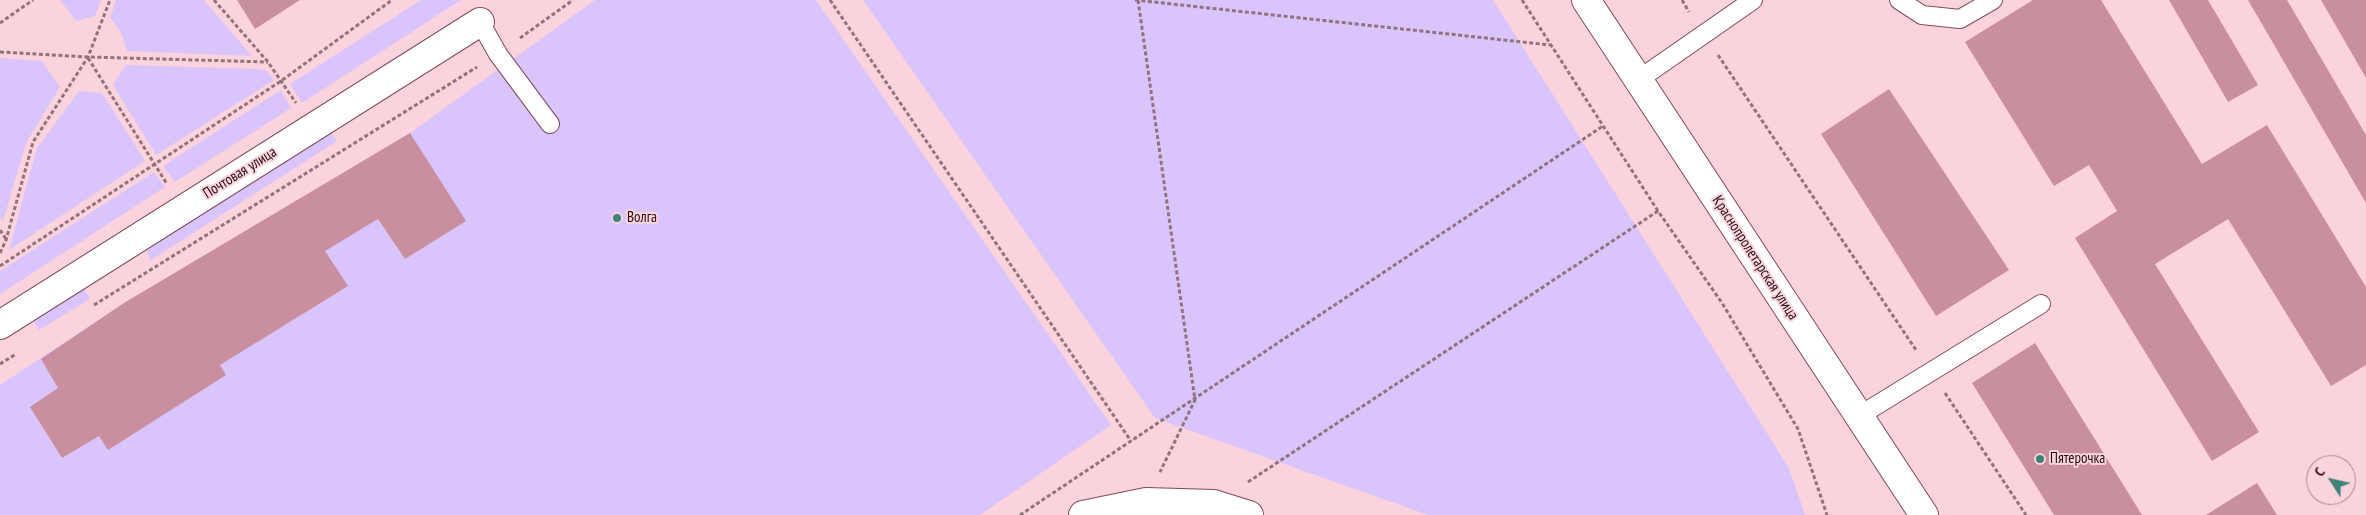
<!DOCTYPE html>
<html>
<head>
<meta charset="utf-8">
<style>
  body { margin:0 }
  #map { position:relative; width:2366px; height:515px; overflow:hidden; background:#fad3dc; font-family:"PT Sans Narrow",sans-serif }
  canvas { display:block }
  .north { position:absolute; left:2306px; top:455px; width:50px; height:50px; box-sizing:border-box; background:#fad3dc; border:1px solid #a4858c; border-radius:50%; rotate:305deg; font-size:14px; font-weight:700; line-height:20px; text-align:center; color:#240f15 }
  .north::after { content:''; display:block; margin:auto; width:18px; height:22px; background:#3e8378; clip-path:polygon(50% 0,100% 100%,50% 72%,0 100%) }
</style>
</head>
<body>
<div id="map">
<canvas width="2366" height="515"></canvas>
<div class="north">С</div>
</div>
<script>
const ctx = document.querySelector('canvas').getContext('2d');
ctx.lineJoin = 'round';
function fillPath(path, color) {
  ctx.fillStyle = color;
  ctx.fill(path, 'evenodd');
}
function poly(rows) {
  const path = new Path2D();
  for (const r of rows) {
    path.moveTo(r[0], r[1]);
    for (let i = 2; i < r.length; i += 2) path.lineTo(r[i], r[i + 1]);
  }
  return path;
}
function trace(path, color, width, dash) {
  ctx.strokeStyle = color;
  ctx.lineWidth = width;
  ctx.lineCap = dash ? 'butt' : 'round';
  ctx.setLineDash(dash || []);
  ctx.stroke(path);
}
function write(font, color, halo, rows, align = 'center') {
  ctx.font = font + ' "PT Sans Narrow",sans-serif';
  ctx.lineWidth = 4;
  ctx.setLineDash([]);
  ctx.textBaseline = 'middle';
  ctx.strokeStyle = halo;
  ctx.fillStyle = color;
  for (const [text, x, y, turn = 0] of rows) {
    ctx.save();
    ctx.translate(x, y);
    ctx.rotate((+turn || 0) * Math.PI / 180);
    ctx.textAlign = isNaN(turn) ? turn : align;
    if (halo) ctx.strokeText(text, 0, 0);
    ctx.fillText(text, 0, 0);
    ctx.restore();
  }
}
fillPath(poly([
  [60,0,101,0,95,16,76,21],
  [116,0,204,0,252,56,127,51,121,32,110,18],
  [421,0,461,0,302,103,290,84],
  [595,0,816,0,1111,425,980,515,0,515,0,385,124,303,410,133],
  [863,0,1493,0,1789,468,1805,515,1428,515,1155,418],
  [0,58,42,61,60,87,26,143,3,221,0,217],
  [126,65,257,69,267,71,274,80,156,155,113,85],
  [281,90,291,108,175,182,163,166],
  [79,91,102,93,145,161,9,250,37,148],
  [329,129,337,141,151,260,147,252,150,243],
  [154,172,165,187,0,294,0,271],
  [83,287,90,299,39,330,32,319]
]), '#d9c4fc');
fillPath(poly([
  [237,0,300,0,255,29],
  [2033,0,2101,0,2202,164,2267,125,2366,287,2366,365,2331,386,2228,219,2155,264,2259,432,2212,461,2075,238,2117,211,2089,165,2054,186,1965,42],
  [2169,0,2208,0,2258,85,2228,102],
  [2248,0,2287,0,2366,135,2366,203],
  [2321,0,2366,0,2366,78],
  [1889,89,2009,270,1936,316,1821,134],
  [410,133,466,221,405,259,378,219,325,251,348,286,220,365,226,375,108,450,99,436,62,458,30,407,58,388,41,359,124,303],
  [2035,343,2142,515,2054,515,1972,383],
  [2257,483,2277,515,2206,515]
]), '#ca8f9e');
const service = poly([
  [1899,0,1922,15,1960,19,1993,0],
  [480,22,498,54,550,124],
  [1638,80,1753,0],
  [1859,416,2041,304]
]);
const minor = poly([
  [0,325,480,22]
]);
const tertiary = poly([
  [1083,515,1146,502,1214,504,1249,515]
]);
const secondary = poly([
  [1586,0,1924,515]
]);
trace(service, '#814b5a', 20);
trace(minor, '#814b5a', 30);
trace(tertiary, '#814b5a', 30);
trace(secondary, '#814b5a', 30);
trace(poly([
  [214,0,268,62,296,103],
  [830,0,1131,441],
  [1135,0,1550,45],
  [1138,0,1195,400,1160,472],
  [1522,0,1658,211,1722,303,1798,429,1827,515],
  [1682,0,1689,12],
  [0,23,33,0],
  [520,38,573,0],
  [0,52,88,57,268,62],
  [1718,55,1916,350],
  [88,58,167,184],
  [0,230,6,239],
  [0,253,6,240,33,142,88,57,110,0],
  [0,266,281,81,392,0],
  [94,305,477,67],
  [0,364,16,354],
  [1945,393,2026,515],
  [1248,482,1658,211],
  [1020,515,1603,126]
]), '#91737b', 3, [4, 2.5]);
trace(service, '#fff', 18);
trace(minor, '#fff', 28);
trace(tertiary, '#fff', 28);
trace(secondary, '#fff', 28);
for (const [x, y, r, color] of [
  [617,218,5,"#3e8378"],
  [2040,459,5,"#3e8378"]
]) {
  const dot = new Path2D();
  dot.arc(x, y, r, 0, 2 * Math.PI);
  ctx.fillStyle = color;
  ctx.fill(dot);
  trace(dot, '#fad3dc', 2);
}
write('15px', '#240f15', '#fad3dc', [
  ["Почтовая улица",240,173,-32],
  ["Краснопролетарская улица",1755,258,57]
]);
write('15px', '#240f15', '#fad3dc', [
  ["Волга",627,218],
  ["Пятерочка",2050,459]
], 'left');
</script>
</body>
</html>
